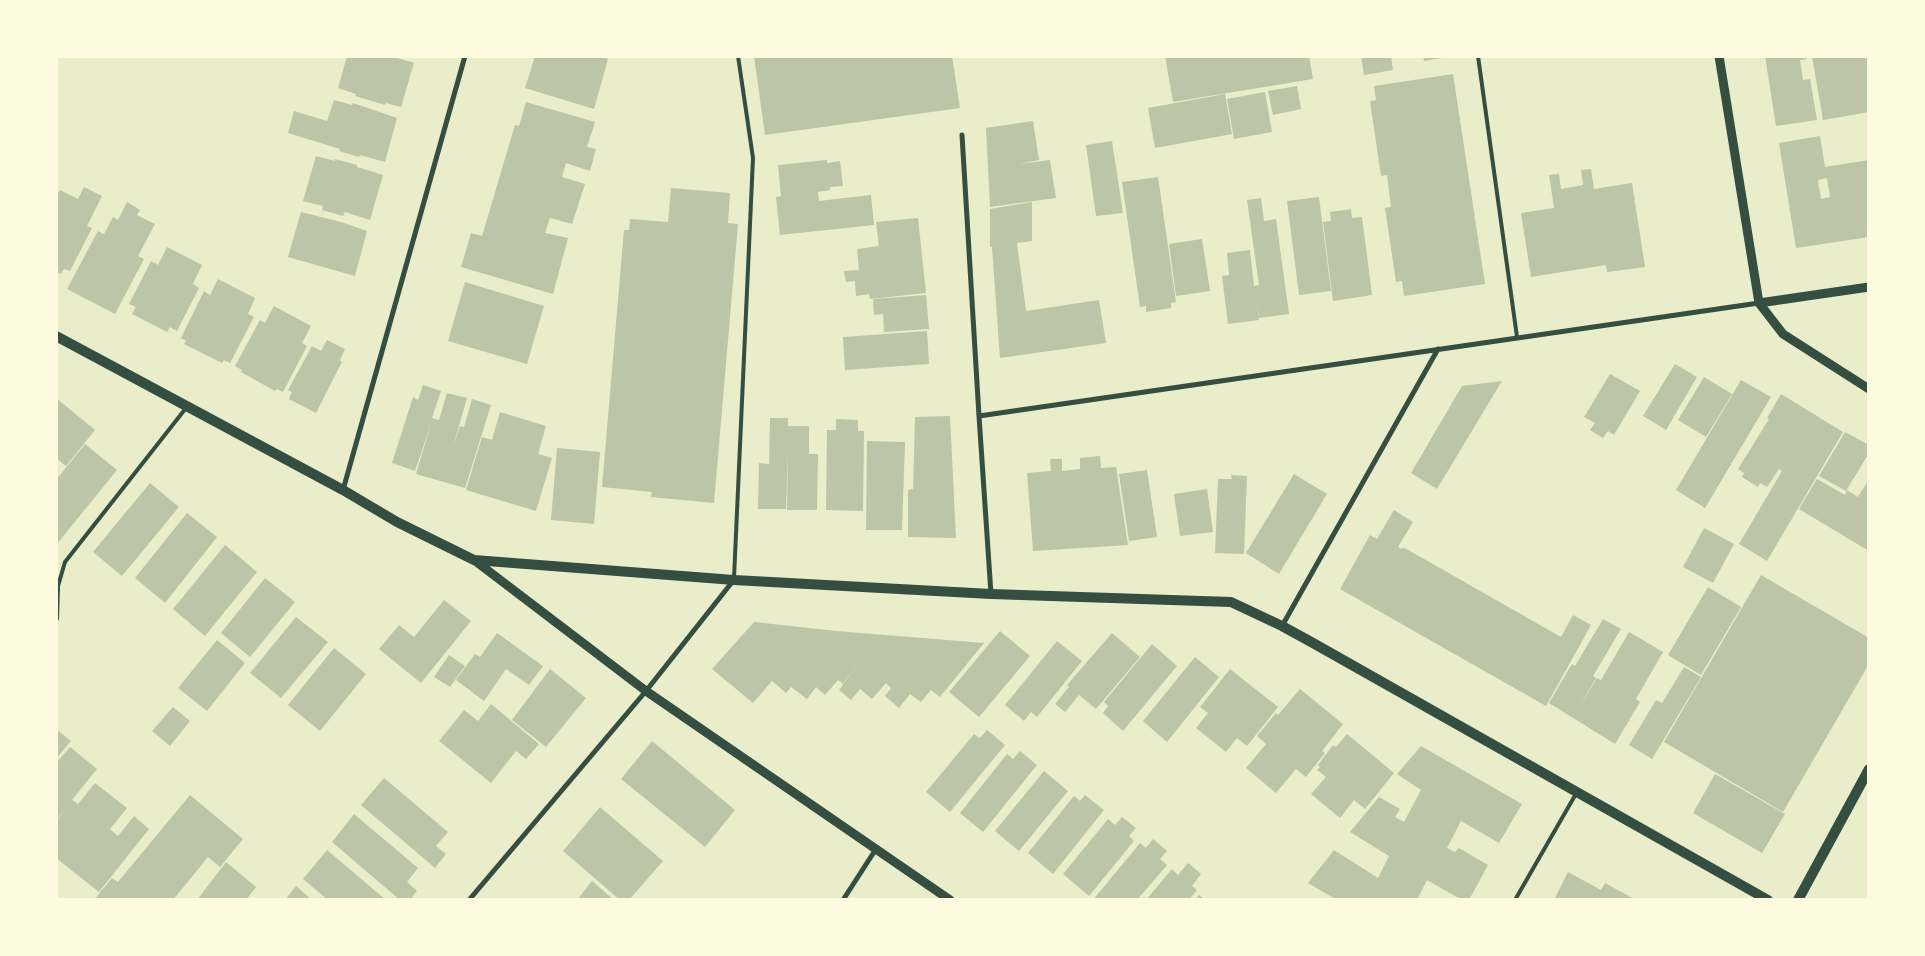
<!DOCTYPE html>
<html>
<head>
<meta charset="utf-8">
<style>
	body { margin:0 }
	#map { position:relative; width:1925px; height:956px; overflow:hidden; background:#e9edc9; font-family:Cabin,sans-serif }
	canvas { display:block }
	.frame { position:absolute; inset:0; border:58px solid #fefae0; pointer-events:none }
</style>
</head>
<body>
<div id="map">
<canvas width="1925" height="956"></canvas>
<div class="frame"></div>
</div>
<script>
const c = document.querySelector('canvas').getContext('2d');
c.lineJoin = 'round';
function fillPath(path, color) { c.fillStyle = color; c.fill(path, 'evenodd'); }
function stroke(path, color, width, dash) { c.strokeStyle = color; c.lineWidth = width; c.lineCap = dash ? 'butt' : 'round'; c.setLineDash(dash || []); c.stroke(path); }
const building = new Path2D(`
	M347,56h44l23,7 -13,44 -15,-4 -1,2 -30,-9 1,-2 -18,-6z
	M535,56h65l8,3 -14,50 -69,-21z
	M754,56h198l8,52 -195,27z
	M1165,56h144l4,23 -140,23z
	M1361,56h30l2,14 -29,5z
	M1423,56h24v1l-23,4z
	M1765,56h42v3l-7,1 3,20 7,-1 7,41 -41,6z
	M1812,56h57v56l-46,8z
	M1453,74l32,210 -81,12 -2,-15 -6,1 -11,-74 6,-1 -4,-32 -6,1 -11,-75 6,-1 -2,-14z
	M1297,86l4,23 -28,6 -5,-24z
	M1265,92l7,40 -38,7 -7,-40z
	M1225,94l7,40 -77,14 -7,-40z
	M334,100l18,5 1,-2 44,15 -12,44 -25,-7 -1,2 -20,-6 1,-2 -52,-16 6,-22 33,10z
	M526,102l69,20 -8,25 9,2 -6,22 -24,-8 -4,14 23,7 -13,40 -22,-6 -5,15 23,5 -15,56 -92,-27 10,-34 11,3 33,-111 4,1z
	M1033,121l6,39 -21,4 32,-4 6,38 -66,9 -4,-79z
	M1820,136l5,31 44,-7v77l-73,11 -17,-105zM1827,178l3,19 -9,2 -3,-19z
	M1112,141l11,72 -27,3 -10,-71z
	M316,156l19,5v-2l22,6v2l26,8 -13,45 -25,-8 -2,4 -21,-6 1,-4 -20,-5z
	M827,160v3l13,-2 3,25 -13,1v3l-12,2 1,9 52,-6 3,30 -94,10 -4,-38 5,-1 -3,-31z
	M1591,169l3,20 38,-6 13,84 -38,5 -1,-7 -75,12 -10,-64 33,-5 -5,-33 10,-1 2,15 22,-4 -2,-15z
	M1158,177l18,125 -5,1v5l-25,4v-6l-6,1 -18,-125z
	M84,187l18,9 -15,30 5,2 -22,43 -6,-2 -3,5 -5,-2v-75l4,-7 18,9z
	M671,188l59,5 -2,30 10,1 -24,279 -63,-6 1,-5 -50,-5 22,-257h5l1,-11 38,3z
	M1319,197l12,94 -32,4 -12,-94z
	M1261,198l3,23 12,-2 13,95 -30,4 -3,-20 3,22 -31,4 -6,-48 7,-1 -2,-22 23,-3 4,36 5,-1 -12,-85z
	M127,202l13,8 -3,5 18,9 -17,32 6,3 -29,55 -48,-25 31,-58 6,3 9,-17 5,3z
	M1032,202v39l-15,2 9,68 73,-11 7,43 -106,15 -8,-111h-2v-38z
	M1351,209l1,9 10,-1 10,78 -39,6 -10,-79 8,-1 -1,-9z
	M301,212l40,10 26,9 -12,45 -67,-19z
	M918,218l8,75 -56,6 -1,-5 -13,2 -1,-15 -9,1 -2,-11 15,-1 -2,-21 22,-3 -3,-24z
	M1202,239l8,52 -34,5 -7,-52z
	M167,247l35,18 -9,19 6,4 -22,43 -7,-4 -3,5 -35,-18 4,-7 -7,-3 22,-43 7,4z
	M218,279l37,19 -7,16 6,3 -24,46 -6,-3 -2,3 -38,-19 2,-3 -5,-3 23,-47 6,4z
	M465,282l79,24 -17,58 -79,-23z
	M926,295l3,34 -45,3 -1,-18 -9,1 -1,-16z
	M274,306l37,20 -9,17 5,3 -24,46 -6,-3 -2,2 -34,-19 1,-2 -7,-4 25,-46 5,3z
	M927,331l2,33 -84,6 -2,-33z
	M327,340l18,9 -5,11 2,2 -26,51 -27,-14 3,-7 -4,-2 24,-44 9,5z
	M1675,364l22,13 -31,53 -23,-14z
	M1610,374l30,17 -26,44 -6,-4 -5,7 -13,-8 5,-7 -11,-6z
	M1704,377l28,17 -26,43 -28,-17z
	M1741,380l30,17 -66,111 -29,-18z
	M1502,381l-65,108 -26,-16 51,-87z
	M423,385l18,6 -9,27 7,2 8,-27 20,5 -14,49 7,-21 4,1 8,-28 19,6 -26,83 -49,-14 15,-50 -16,47 -23,-8 21,-66 5,3z
	M1781,394l62,38 -76,129 -28,-17 43,-73 -3,-2 -12,18 -7,-4 -2,4 -16,-10 2,-4 -6,-4 31,-50 -2,-1z
	M56,398l39,32 -29,36 -10,-8z
	M500,412l46,14 -8,28 14,4 -16,53 -70,-21 16,-53 10,3z
	M950,416l6,122 -48,-1v-47l5,-1 2,-72z
	M770,418h18v8h21v28h9l-1,56h-30l1,-62 -2,61h-28l1,-46 10,1z
	M836,419l22,1v11h6l-1,80 -37,-1 1,-80h9z
	M1845,432l24,13v8l-23,38 -27,-15z
	M867,441l38,1 -3,88h-36z
	M85,444l32,26 -61,75v-65z
	M557,448l43,4 -6,72 -43,-4z
	M1100,456l1,12 15,-1 12,78 -95,6 -6,-78 24,-2 -1,-12h12v12l18,-2v-11z
	M1147,470l10,67 -28,4 -10,-67z
	M1294,474l33,20 -48,80 -33,-21z
	M1231,475l16,1 -3,78 -29,-1 3,-74h14z
	M1817,479l28,16 2,-5 11,7 11,-18v72l-70,-42z
	M150,483l29,24 -57,69 -29,-24z
	M1207,489l6,43 -33,4 -6,-42z
	M1394,510l19,12 -15,25 4,2 1,-2 158,90 12,-22 18,10 -45,81 -206,-117 30,-54 7,4z
	M187,513l30,24 -52,66 -30,-25z
	M1704,528l30,16 -21,39 -30,-16z
	M225,545l32,27 -52,64 -32,-27z
	M1761,575l108,63v26l-86,148 -119,-70z
	M265,578l30,24 -45,55 -29,-24z
	M1708,587l33,20 -40,68 -33,-20z
	M444,600l27,21 -50,62 -42,-34 20,-24 15,12z
	M296,617l32,25 -47,56 -31,-25z
	M1603,619l18,10 -28,47 3,2 -16,28 17,-28 4,2 28,-48 34,20 -27,47 4,3 -25,42 -66,-41 23,-39 3,2z
	M754,622l82,9 148,12 -44,54 -9,-7 -10,12 -11,-8 -11,14 -14,-12 6,-8 -5,-5 -14,16 -12,-10 -9,11 -12,-10 23,-31 -19,25 -5,-4 -13,15 -9,-8 -9,12 -16,-12 -5,6 -14,-12 -19,22 -41,-34z
	M1000,631l30,25 -51,61 -30,-25z
	M497,633l46,33 -14,19 -23,-16 -22,32 -28,-21 19,-26 5,3z
	M1112,633l28,24 -44,52 -17,-14 -14,17 -10,-8 14,-17 -2,-2z
	M217,640l28,23 -38,48 -29,-23z
	M1057,641l25,20 -45,56 -6,-5 -7,9 -19,-16z
	M1152,644l25,22 -54,65 -20,-18 5,-7 -4,-4z
	M334,648l32,26 -46,57 -32,-26z
	M449,655l16,11 -15,21 -16,-10z
	M1195,657l24,20 -52,65 -24,-21z
	M1684,667l17,10 -49,82 -23,-14 27,-45 6,3z
	M550,669l36,29 -40,49 -34,-27z
	M1230,669l48,38 -31,39 -10,-8 -11,14 -30,-24 12,-15 -8,-6z
	M1300,689l43,35 -21,27 3,2 -19,24 -10,-8 -20,24 -30,-25 20,-24 -9,-8 19,-23 2,2z
	M491,704l48,40 -13,15 -10,-8 -25,32 -52,-42 25,-31 14,11z
	M173,707l17,14 -20,25 -18,-15z
	M56,729l15,12 -15,18z
	M987,730l18,15 -55,67 -24,-20 48,-58 6,4z
	M1347,734l47,39 -29,36 -11,-9 -14,18 -29,-24 15,-17 -9,-7 3,-3 -2,-2 15,-20 3,2z
	M652,741l83,69 -30,37 -84,-68z
	M1421,746l101,58 -23,39 -38,-22 -14,27 8,4 4,-4 29,17 -19,35h-7l-35,-20 -10,20h-80l-29,-17 26,-33 44,28 11,-22 -39,-24 29,-35 21,12 -5,8 9,5 17,-32 -24,-16z
	M70,747l27,22 -25,31 6,4 17,-21 32,25 -17,21 8,7 16,-20 15,13 -50,63 -43,-34v-37l10,-12 -10,11v-57z
	M1020,751l17,14 -54,67 -23,-19 47,-59 6,5z
	M1044,771l24,20 -49,60 -24,-20z
	M1715,774l70,40 -23,39 -69,-40z
	M384,778l64,54 -12,14 10,8 -11,14 -74,-63z
	M190,795l53,44 -23,28 -12,-10 -35,43h-79l18,-22 6,4z
	M1085,795l19,15 -51,64 -25,-21 46,-57 6,5z
	M600,807l63,54 -34,39h-9l-57,-49z
	M354,814l64,54 -11,14 10,9 -7,9h-10l-68,-58z
	M1122,817l14,11 -7,8 5,5 -45,55 -26,-22 45,-55 7,6z
	M1153,839l14,12 -7,8 7,6 -30,35h-44l47,-57 6,5z
	M327,850l59,50h-58l-25,-21z
	M226,862l30,25 -10,13h-49z
	M1188,863l13,11 -9,12 5,4 -8,10h-43l26,-31 6,6z
	M1568,872l33,18 4,-7 31,17h-82z
	M592,881l22,19h-37z
	M296,886l16,14h-27z
	M1199,895l7,5h-11z`);
const service = new Path2D(`
	M1478,56l39,281
	M734,578l19,-420 -15,-102
	M57,619l1,-33 7,-24 121,-154
	M1515,900l62,-108`);
const minor = new Path2D(`
	M962,135l17,281 12,178
	M979,416l780,-113
	M343,490l122,-434
	M1282,626l156,-277
	M469,900l177,-209 87,-110
	M843,900l33,-51`);
const tertiary = new Path2D(`
	M1719,56l40,247 24,31 86,55
	M1759,303l110,-16
	M474,560l172,131 304,209`);
const secondary = new Path2D(`
	M56,336l287,154 54,32 77,38 260,20 257,14 240,8 51,24 31,17 455,257
	M1798,900l71,-131`);
fillPath(building, '#bcc5a7');
stroke(service, '#344e41', 4);
stroke(minor, '#344e41', 5);
stroke(tertiary, '#344e41', 9);
stroke(secondary, '#344e41', 10);
</script>
</body>
</html>
